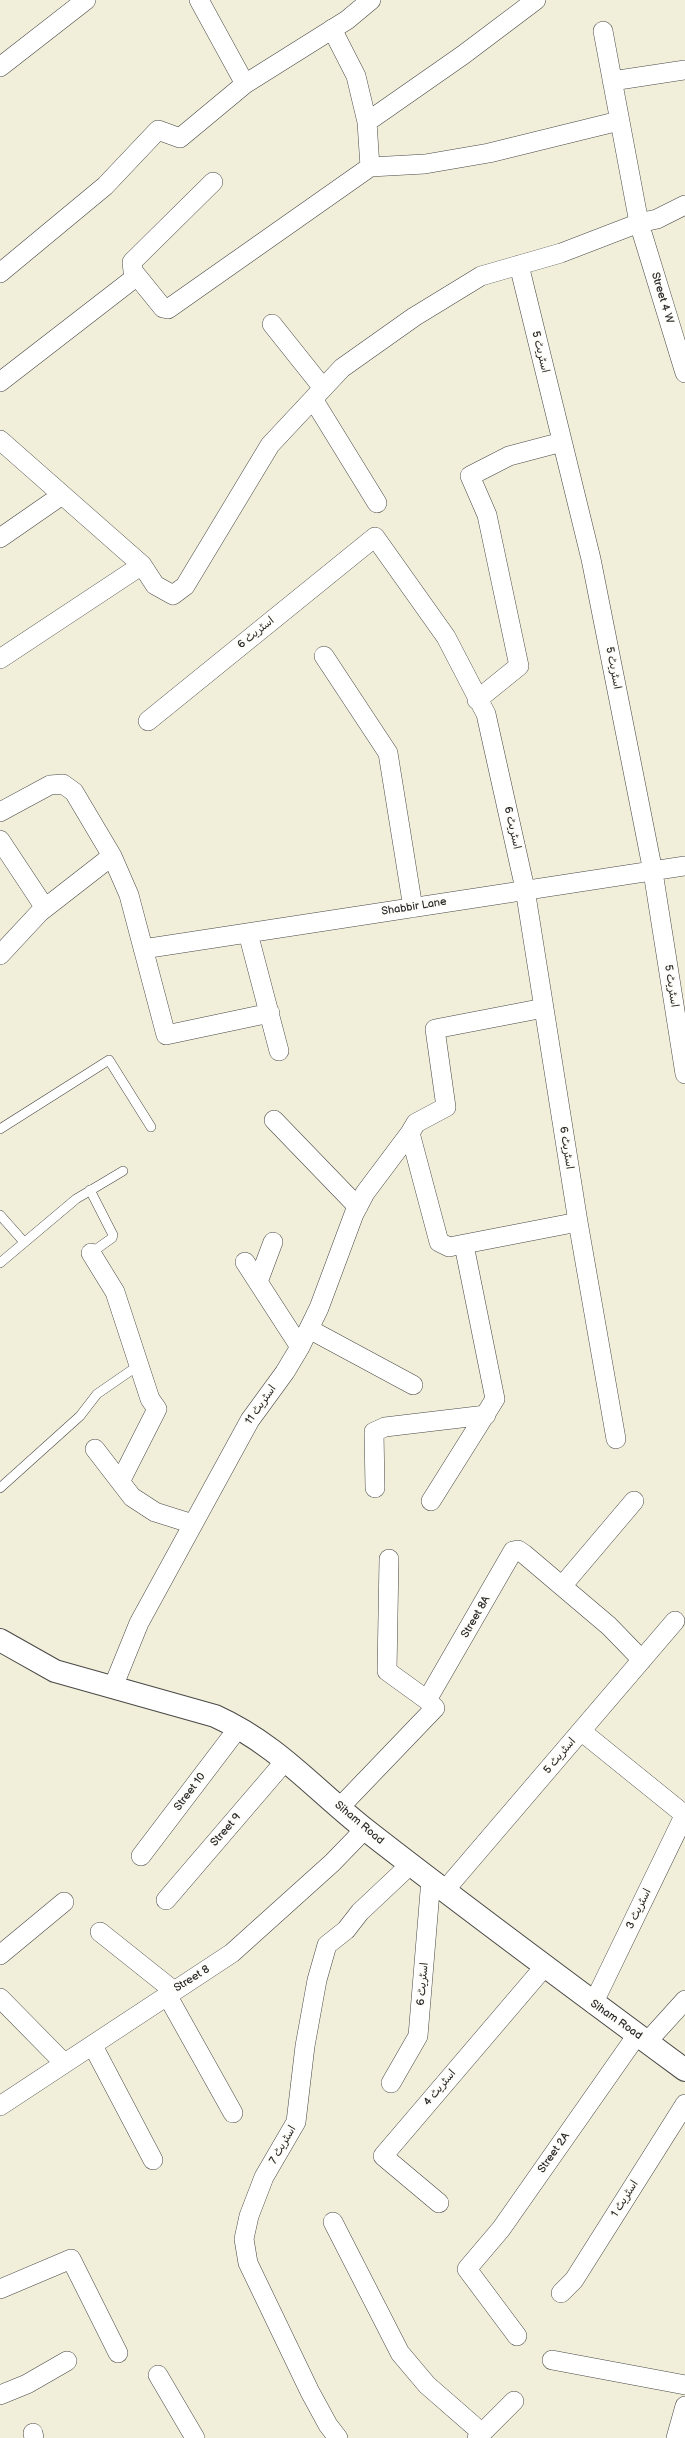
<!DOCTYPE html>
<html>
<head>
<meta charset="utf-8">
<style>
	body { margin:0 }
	canvas { display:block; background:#f1eed9 }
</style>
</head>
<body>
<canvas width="685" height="2438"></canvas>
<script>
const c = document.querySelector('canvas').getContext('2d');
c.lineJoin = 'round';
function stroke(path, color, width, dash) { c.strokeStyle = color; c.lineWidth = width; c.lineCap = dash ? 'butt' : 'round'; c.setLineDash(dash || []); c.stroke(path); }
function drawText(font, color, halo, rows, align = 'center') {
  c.font = font + ' "Balsamiq Sans","Playpen Sans Arabic",sans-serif'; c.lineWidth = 3; c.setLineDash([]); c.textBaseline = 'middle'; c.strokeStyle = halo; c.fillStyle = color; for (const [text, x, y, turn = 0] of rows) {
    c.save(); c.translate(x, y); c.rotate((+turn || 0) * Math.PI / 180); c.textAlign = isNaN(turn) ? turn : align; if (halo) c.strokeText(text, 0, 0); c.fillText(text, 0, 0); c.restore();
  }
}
const service = new Path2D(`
	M0,1129l109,-69 42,67
	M90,1190l23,45 -1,3 -21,15
	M0,1215l24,27
	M0,1263l76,-64 47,-28
	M0,1488l80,-72 17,-22 42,-29`);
const minor = new Path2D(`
	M199,0l46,84
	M332,29l24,47 11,46 3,45
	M603,31l36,192 46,150
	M0,67l86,-67
	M612,81l73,-11
	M367,122l96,-67 73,-55
	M213,182l-81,80 1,9 30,37 5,1 202,-142 55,-3 64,-11 130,-32
	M519,265l72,294 62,313 32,202
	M0,273l105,-87 53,-56 22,8 65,-54 102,-64 24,-20
	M272,324l51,64
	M0,382l137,-106
	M313,399l64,104
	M0,440l142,125 13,20 18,10 12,-9 85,-141 72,-77 72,-51 67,-41 80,-23 78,-30 18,-4 28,-14
	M0,538l62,-43
	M324,656l64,97 25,155
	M0,659l142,-94
	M477,700l42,-34 -32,-151 -17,-39 39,-20 53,-14
	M148,721l227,-184 71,100 40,77 39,175 53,333 38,217
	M0,812l50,-27 13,-1 11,8 38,64 17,39 37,140 104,-22
	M0,840l45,68
	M248,933l31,118
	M143,949l542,-83
	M0,955l40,-43 72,-56
	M274,1120l84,87
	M410,1133l6,-10 30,-16 -11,-78 109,-21
	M91,1253l24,39 35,107 7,10 -36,71
	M245,1262l55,85
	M258,1282l15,-40
	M309,1329l104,56
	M95,1449l37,48 23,15 38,12
	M375,1488l-1,-56 11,-5 101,-12
	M431,1501l64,-102 -31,-154
	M389,1559l-2,112 40,29
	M562,1586l72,-85
	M113,1687l26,-64 111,-203 35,-48 15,-25 19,-39 35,-94 11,-21 45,-60 29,109 10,5 129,-25
	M581,1731l104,84
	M340,1807l95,-99 -8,-8 86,-149 5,-1 6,4 85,72 33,34
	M141,1856l98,-129
	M445,1890l230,-269
	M166,1900l120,-140
	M100,1932l74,59
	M0,1955l64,-53
	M167,1995l66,118
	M0,1998l64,65
	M593,2004l92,-190
	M647,2042l38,-42
	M93,2046l60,114
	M391,2083l27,-47 13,-157
	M0,2106l232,-153 100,-90 33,-34
	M439,2203l-56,-47 162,-190
	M333,2222l67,131 27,32 55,48
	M0,2289l71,-30 47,94
	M561,2293l13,-13 111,-176
	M517,2336l-50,-67 34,-40 136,-194
	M552,2360l133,25
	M158,2375l37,63
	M0,2395l27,-11 40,-23
	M33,2433l1,5
	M338,2438l-10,-13 -18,-33 -62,-129 -4,-24 5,-23 15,-39 32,-55 9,-76 12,-66 10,-35 19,-15 14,-18 51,-48
	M477,2438l37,-37
	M676,2438l9,-32`);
const tertiary = new Path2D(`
	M0,1640l55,31 160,45c62,28 99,73 151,114 105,82 212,161 319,240`);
const streetNames = [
	["Street 4 W",662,298,73],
	["اسٹریٹ 5",540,352,76],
	["اسٹریٹ 6",256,633,-39],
	["اسٹریٹ 5",613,668,79],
	["اسٹریٹ 6",512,828,77],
	["Shabbir Lane",414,907,-9],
	["اسٹریٹ 5",671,986,81],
	["اسٹریٹ 6",566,1148,81],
	["اسٹریٹ 11",261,1405,-55],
	["Street 8A",476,1617,-60],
	["اسٹریٹ 5",560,1756,-50],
	["Street 10",190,1792,-53],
	["Siham Road",359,1823,40],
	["Street 9",226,1830,-49],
	["اسٹریٹ 3",639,1909,-64],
	["Street 8",192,1979,-32],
	["اسٹریٹ 6",423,1984,-85],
	["Siham Road",616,2020,35],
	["اسٹریٹ 4",440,2088,-50],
	["اسٹریٹ 7",283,2145,-60],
	["Street 2A",554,2153,-55],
	["اسٹریٹ 1",625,2199,-58]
];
stroke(service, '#494845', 10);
stroke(minor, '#494845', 20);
stroke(tertiary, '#494845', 24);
stroke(service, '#fff', 9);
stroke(minor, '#fff', 19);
stroke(tertiary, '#fff', 22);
drawText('11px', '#2b2b2b', '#fdfcf7', streetNames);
</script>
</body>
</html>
